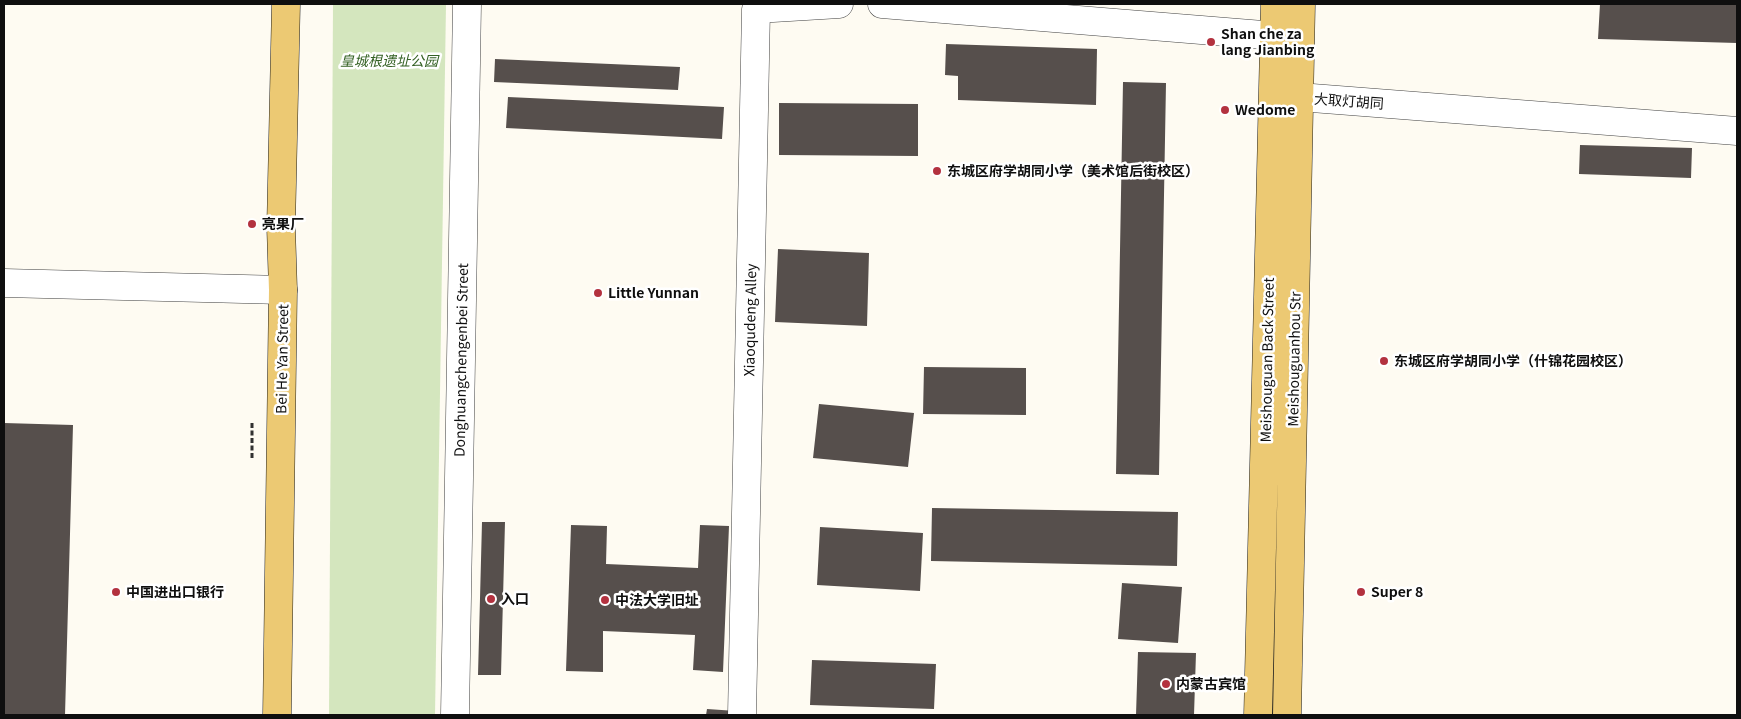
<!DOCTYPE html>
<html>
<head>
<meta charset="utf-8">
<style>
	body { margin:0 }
	#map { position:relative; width:1741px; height:719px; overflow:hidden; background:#fefbf2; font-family:Georgia,serif }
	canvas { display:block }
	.frame { position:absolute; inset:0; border:5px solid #0f0f0f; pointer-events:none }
</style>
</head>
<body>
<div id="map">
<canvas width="1741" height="719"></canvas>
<div class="frame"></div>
</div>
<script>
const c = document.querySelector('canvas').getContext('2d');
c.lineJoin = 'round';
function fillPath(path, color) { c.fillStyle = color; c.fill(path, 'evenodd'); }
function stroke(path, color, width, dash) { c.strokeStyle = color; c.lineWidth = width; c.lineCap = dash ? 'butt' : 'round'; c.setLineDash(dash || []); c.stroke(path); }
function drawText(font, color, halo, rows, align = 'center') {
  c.font = font + ' Georgia,"Noto Sans SC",serif'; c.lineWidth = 5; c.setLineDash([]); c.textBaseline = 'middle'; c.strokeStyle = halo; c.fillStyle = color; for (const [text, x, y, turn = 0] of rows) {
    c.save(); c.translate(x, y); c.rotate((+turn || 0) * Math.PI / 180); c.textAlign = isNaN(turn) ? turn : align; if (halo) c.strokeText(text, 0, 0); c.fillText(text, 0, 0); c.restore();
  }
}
const green = new Path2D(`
	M333,4h113l-11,711h-106z`);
const building = new Path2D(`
	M1600,4h137v39l-139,-4z
	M946,44l151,5 -1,56 -138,-5v-24l-13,-1z
	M495,59l185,8 -2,23 -184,-8z
	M1123,82l43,1 -7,392 -43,-1z
	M508,97l216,10 -2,32 -216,-11z
	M779,103l139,1v52l-139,-1z
	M1580,145l112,3 -1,30 -112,-4z
	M778,249l91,4 -2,73 -92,-4z
	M924,367l102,1v47l-103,-1z
	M819,404l95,9 -6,54 -95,-9z
	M4,423l69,2 -8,290h-61z
	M932,508l246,4 -1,54 -246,-5z
	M482,522h23l-4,153h-23z
	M571,525l36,1 -1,38 92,4 2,-43 29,1 -6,146 -30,-2 2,-35 -92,-4v41l-37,-1z
	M820,527l103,6 -3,58 -103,-6z
	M1122,583l60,4 -4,56 -60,-4z
	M1138,652l58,1 -2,62h-58z
	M812,660l124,4 -2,45 -124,-4z
	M707,709l29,2 -1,4h-29z`);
const path = new Path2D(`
	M252,458v-36`);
const minor = new Path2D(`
	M882,4l393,32 24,61 438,34
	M4,283l279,7
	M455,715l12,-711
	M742,715l14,-706 83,-5`);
const major = new Path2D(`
	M277,715l6,-425 -2,-63 5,-223
	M1258,715l17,-711
	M1287,715l14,-711`);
const markers = [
	[1211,42,5,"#b3323f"],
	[1225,110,5,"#b3323f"],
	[937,171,5,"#b3323f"],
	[252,224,5,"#b3323f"],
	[598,293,5,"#b3323f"],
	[1384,361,5,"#b3323f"],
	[116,592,5,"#b3323f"],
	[1361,592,5,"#b3323f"],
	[491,599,5,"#b3323f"],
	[605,600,5,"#b3323f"],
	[1166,684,5,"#b3323f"]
];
const poiNames = [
	["Shan che za",1221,34],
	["lang Jianbing",1221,50],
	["Wedome",1235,110],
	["东城区府学胡同小学（美术馆后街校区）",947,171],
	["亮果厂",262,224],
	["Little Yunnan",608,293],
	["东城区府学胡同小学（什锦花园校区）",1394,361],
	["中国进出口银行",126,592],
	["Super 8",1371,592],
	["入口",501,599],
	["中法大学旧址",615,600],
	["内蒙古宾馆",1176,684]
];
const parkNames = [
	["皇城根遗址公园",389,61]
];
const streetNames = [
	["大取灯胡同",1349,101,4],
	["Xiaoqudeng Alley",750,320,-89],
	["Bei He Yan Street",282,359,-89],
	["Meishouguanhou Str",1294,359,-89],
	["Donghuangchengenbei Street",461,360,-89],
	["Meishouguan Back Street",1267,360,-89]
];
fillPath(green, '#d4e6be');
fillPath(building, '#564f4c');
stroke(minor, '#424242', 29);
stroke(major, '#202020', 29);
stroke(path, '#313131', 3, [5, 2.5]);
stroke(minor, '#fff', 28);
stroke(major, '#ecc973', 28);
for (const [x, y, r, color] of markers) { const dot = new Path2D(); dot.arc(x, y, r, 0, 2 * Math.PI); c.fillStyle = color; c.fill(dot); stroke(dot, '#fff', 2); }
drawText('bold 14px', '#0f0f0f', '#fff', poiNames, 'left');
drawText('italic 14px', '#346124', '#fff', parkNames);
drawText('14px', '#0f0f0f', '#fff', streetNames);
</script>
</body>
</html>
